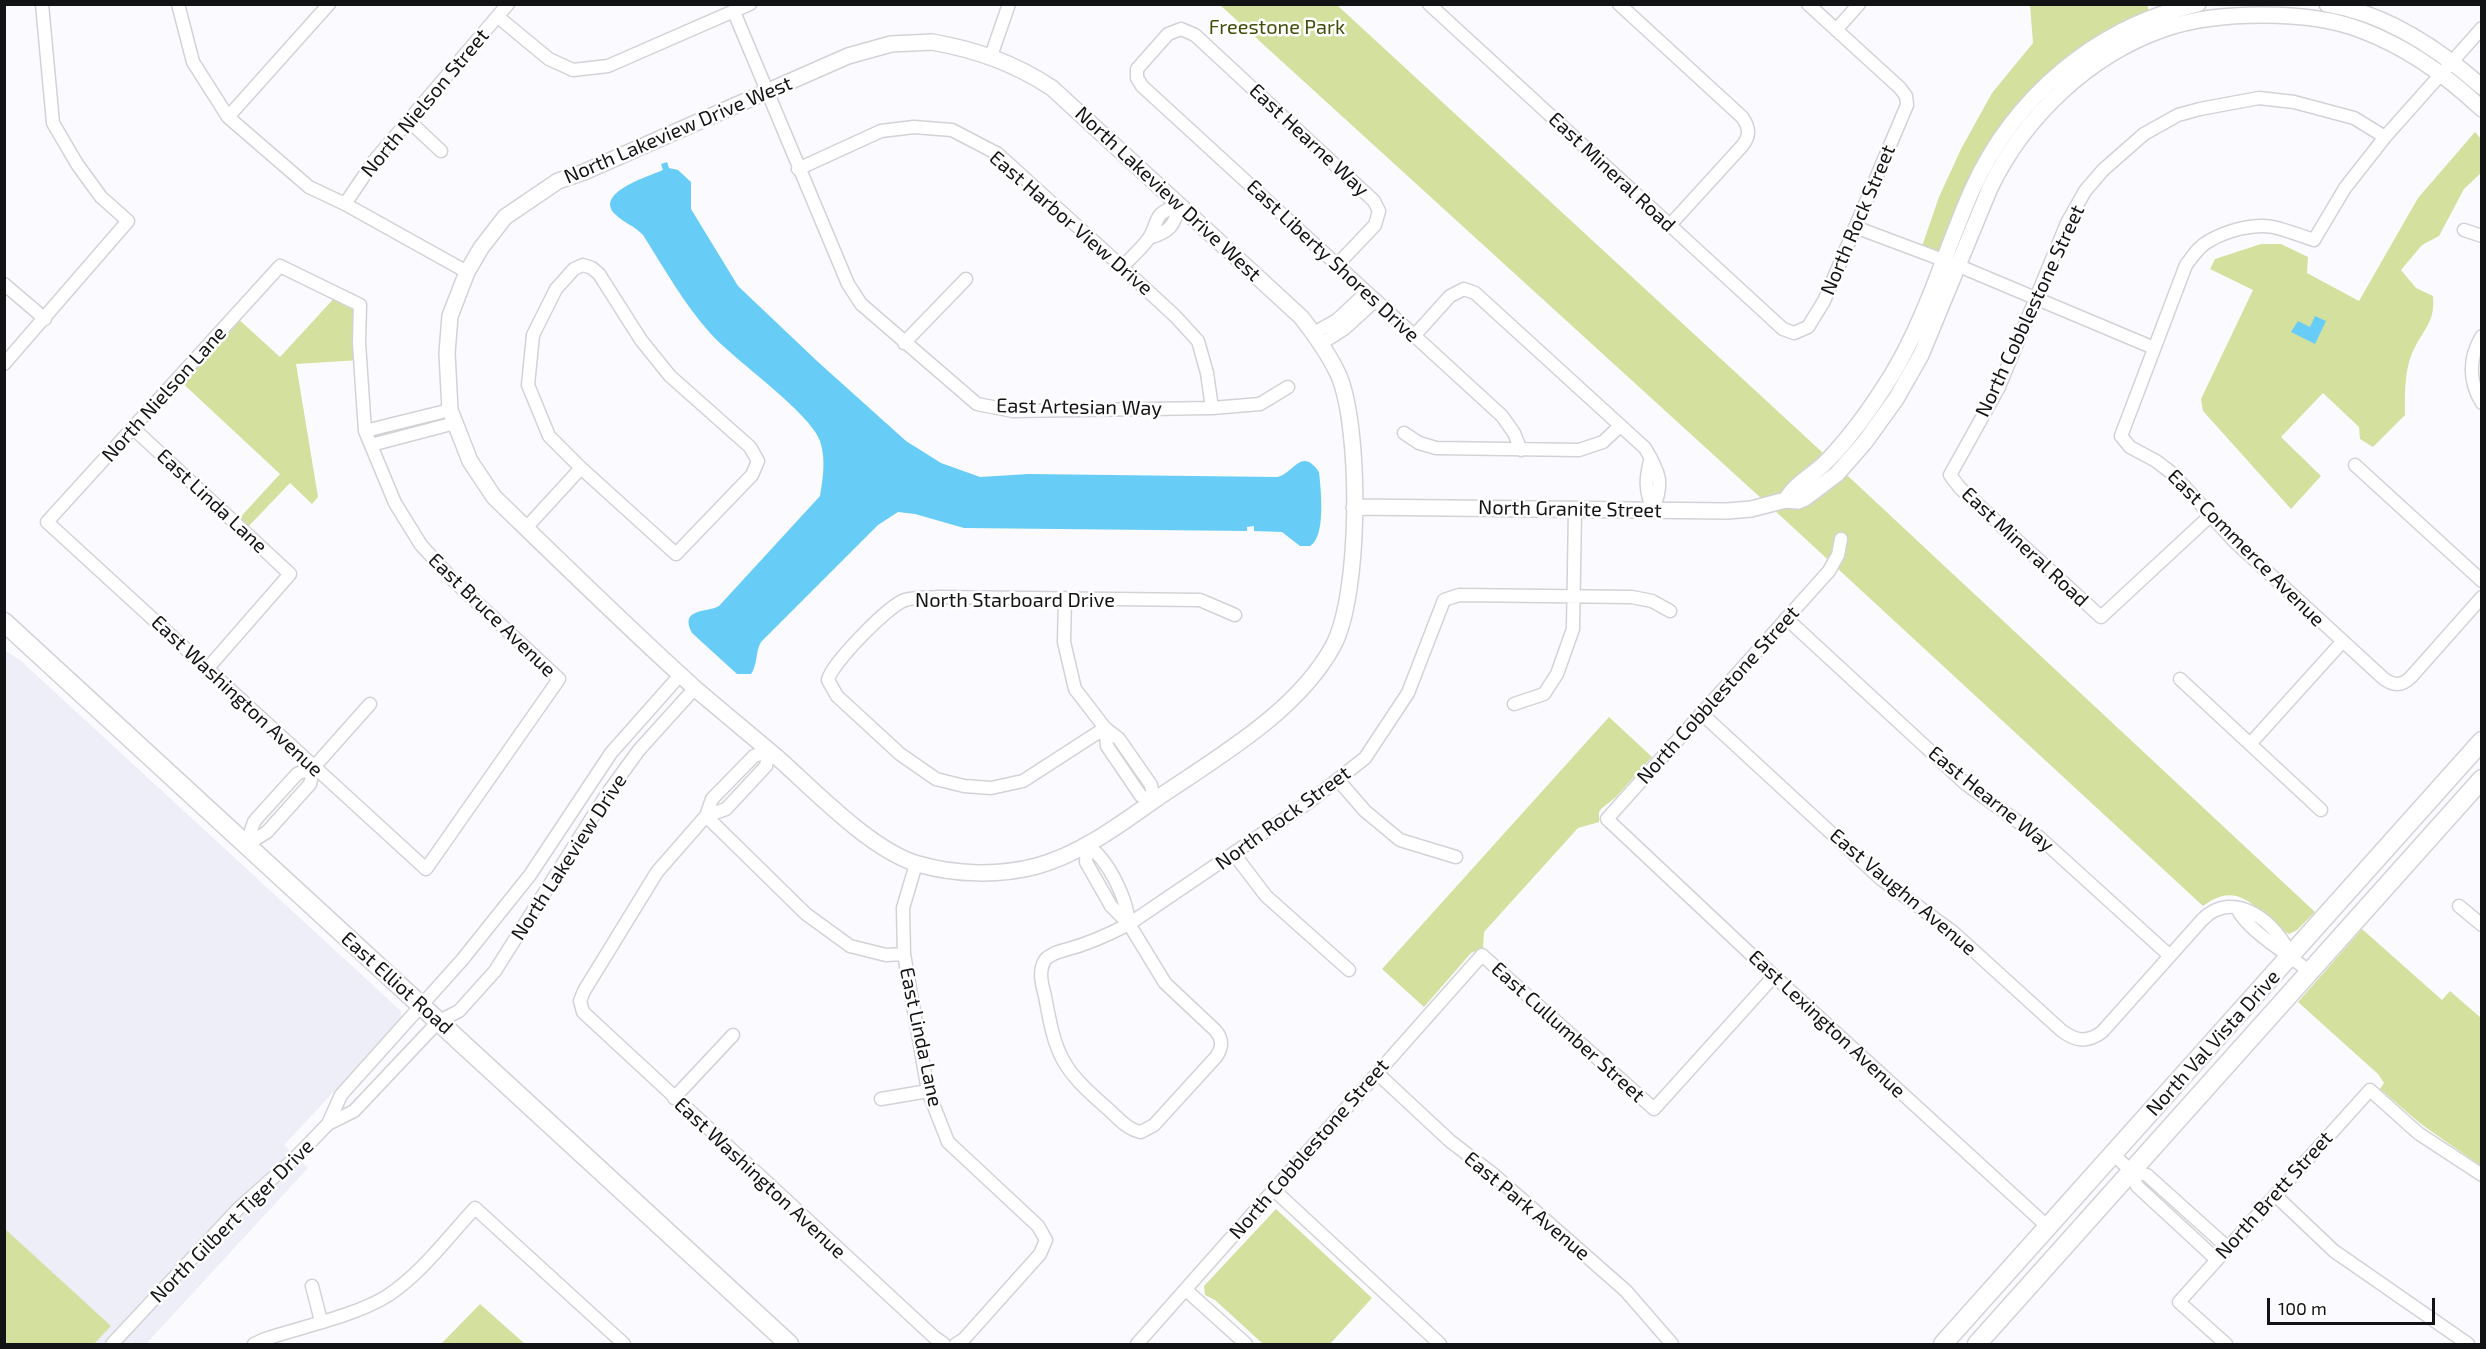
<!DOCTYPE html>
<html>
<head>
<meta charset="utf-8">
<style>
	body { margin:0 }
	#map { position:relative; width:2486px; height:1349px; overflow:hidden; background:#fbfbff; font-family:"Exo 2",sans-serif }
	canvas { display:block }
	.frame { position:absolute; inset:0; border:6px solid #121314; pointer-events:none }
	.scale { position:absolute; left:2267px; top:1298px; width:168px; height:27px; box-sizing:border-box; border:3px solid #121314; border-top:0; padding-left:8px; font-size:18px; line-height:21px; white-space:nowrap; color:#121314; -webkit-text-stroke:4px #fff; paint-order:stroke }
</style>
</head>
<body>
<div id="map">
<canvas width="2486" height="1349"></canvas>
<div class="frame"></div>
<div class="scale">100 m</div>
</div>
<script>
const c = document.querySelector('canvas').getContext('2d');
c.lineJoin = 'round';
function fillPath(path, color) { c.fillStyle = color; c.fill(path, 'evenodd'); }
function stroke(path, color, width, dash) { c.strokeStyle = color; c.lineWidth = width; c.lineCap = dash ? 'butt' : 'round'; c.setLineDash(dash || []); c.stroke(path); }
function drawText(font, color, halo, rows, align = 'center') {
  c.font = font + ' "Exo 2",sans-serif'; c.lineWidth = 5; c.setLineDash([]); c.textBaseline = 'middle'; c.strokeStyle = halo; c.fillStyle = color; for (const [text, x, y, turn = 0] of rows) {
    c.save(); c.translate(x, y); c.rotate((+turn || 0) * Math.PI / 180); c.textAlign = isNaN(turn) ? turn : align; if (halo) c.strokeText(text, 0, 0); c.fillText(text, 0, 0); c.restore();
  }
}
const built = new Path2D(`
	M4,650l16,10 381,351v9l-117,125 24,23 -162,176h-141z`);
const green = new Path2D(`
	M1220,5h117l511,471 467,436 -18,18 -8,4c-30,-18 -47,-58 -86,-28l-418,-386z
	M2030,5h117l7,19c-15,7 -31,14 -46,22 -52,29 -98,78 -123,133 -13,28 -23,57 -34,86l-31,-13 19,-55 22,-48 31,-56 41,-50z
	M2475,132l6,7v34l-17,16 -25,47 -17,9 -21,25 15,18 17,8c2,25 -7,30 -18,51 -11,21 -10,45 -10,68l-32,32 -13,-8 -1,-12 -36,-34 -42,44 40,39 -30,33 -88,-98 -2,-12 52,-109 -43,-21 5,-10 46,-15h20l27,13 -1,16 52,28 59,-103z
	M338,294l22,11v55l-64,4 22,133 -6,7 -22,-21 -46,48 -9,-8 45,-49 -102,-95 57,-63 45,41z
	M1609,717l43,40 -36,40 -14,11 -3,4v10l-21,6 -94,104 -1,16 -12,5 -47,54 -42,-38z
	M2362,929l80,71 8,-9 31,27v148l-60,-42 -41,-35 4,-6 -6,-9 -80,-72z
	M1276,1209l96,89 -42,46h-67l-48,-44 -10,-5 -1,-9z
	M5,1229l106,97 -17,18h-89z
	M480,1304l45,40h-84z`);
const water = new Path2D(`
	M667,162l2,6 9,2 13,12v27l47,77 79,75 89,80 35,22 39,14 48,-3 249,3c17,-3 24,-31 42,-5 2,18 7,65 -9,74h-10l-18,-14 -28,-1v-5l-7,1v4l-283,-3 -49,-14 -17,-2 -20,13 -117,117c-6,11 -3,22 -10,32h-14l-45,-41c-13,-25 14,-20 27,-27l101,-110c3,-18 6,-37 0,-55 -10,-29 -86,-81 -110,-108 -26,-29 -46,-65 -67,-98 -8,-9 -19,-12 -27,-20 -24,-22 34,-39 47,-45l-2,-6z
	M2315,316l11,5 -11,23 -24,-12 7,-11 12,6z`);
const minor = new Path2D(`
	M178,4l15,58 35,55 81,70 36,17 122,68
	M1429,4l354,325 11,4 14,-6 16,-26 83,-196 -1,-9 -6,-8 -92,-84
	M1619,4l123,113c8,11 8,19 0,29l-72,79
	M734,12l114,272 13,20 116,100 36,7 199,-3 48,-4 28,-17
	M498,17l51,42 24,11 35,-4 142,-62
	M2482,28l-97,109 -40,51 -31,52c-13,-4 -27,-10 -41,-13 -20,-4 -47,4 -64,14 -10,5 -16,15 -23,24l-65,171 9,11 26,14 17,13 61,67 149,137c10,8 19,8 28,-1l71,-80
	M1836,30l23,-26
	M991,56l18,-52
	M228,117l101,-113
	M409,121l32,30
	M798,169l83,-38 33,-4 38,3 46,24 124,113 53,49 23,25 9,32 5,35
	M345,204l29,-43 134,-157
	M1855,227l104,39 195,82
	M2464,230l18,6
	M583,265l9,3 7,6 42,66 29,36 80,71 8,14 -6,14 -76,79 -95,-86 -32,-32 -21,-51 5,-50 23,-46 18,-20z
	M1337,265l38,-40 4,-14 -5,-10 -179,-166 -14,-6 -13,5 -31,35v9l5,8 360,330 12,17 7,17
	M280,266l80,39 -1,38 6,88 30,72 26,42 34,37 104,97 -133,190 -379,-347z
	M1122,267c9,-9 20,-19 27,-29 12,-20 2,-23 30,-33 -4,21 -10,27 -30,33
	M4,284l41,35
	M1314,333l23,-13 30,-28
	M1414,336l36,-40 14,-7 11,4 170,155c15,25 19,35 8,62
	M2482,336c-13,21 -14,45 0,67
	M904,343l62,-64
	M1322,343l22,-14 32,-29
	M4,364l124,-143 -27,-24 -24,-33 -24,-41 -11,-119
	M134,429l156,145 -83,95
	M365,431l85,-21
	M1404,433l15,10 17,5 143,2 24,-8 17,-16
	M371,445l84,-22
	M1651,458c-6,20 -6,33 2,52
	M2355,465l127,116
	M2211,515l-110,102 -141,-129 -10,-13 49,-88 68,-164 18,-32 18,-21 41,-36 34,-19 22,-6 59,-11 35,4 60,16 31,19
	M526,528l55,-60
	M1841,539l-3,16 -9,16 -222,248 167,157 274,251
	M1065,598l-1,44 11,47 30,39 14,11 32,46 3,16
	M1786,618l181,167 72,52 131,119
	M2180,679l141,131
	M1514,704l30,-10 13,-20 16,-45 2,-119
	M1701,713l180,166 72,53 109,99c14,10 25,12 40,1l100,-112c32,-33 75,3 89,36
	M1105,728l-82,53 -32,7 -27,-2 -28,-7 -36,-25 -63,-58 -9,-16c3,-16 61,-75 77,-80 10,-3 22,-2 33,-3l262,3 35,15
	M1105,728l2,18 34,50 13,5
	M2250,744l93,-103
	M1339,781l26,30 35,29 56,17
	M706,816l20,-7 40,-43 3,-15 -15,5 -42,43 -6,17 -49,56 -73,119 -4,10 3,11 351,325 10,7
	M706,816l100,98 44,32 36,9 18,-1
	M246,845l8,-23 4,-5 39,-43 17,-7 56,-63
	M246,845l21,-13 43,-48 4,-17
	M1234,854l32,42 83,74
	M916,864l-13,44 1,46 24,137 20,51 90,84 8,14 -6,14 -76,85 -8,5
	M2459,906l23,19
	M2237,908c9,22 54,48 73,64
	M1129,924c-2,-25 -20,-64 -42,-79l-1,17 25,44 18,18 36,59 50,47c8,9 8,17 1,27l-62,68 -13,7c-13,-2 -23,-14 -33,-23 -47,-41 -52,-52 -63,-113 -3,-11 -7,-25 0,-36 5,-6 13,-8 20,-10 23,-6 43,-15 64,-26l180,-122 56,-44 43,-65 36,-93 15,-5 173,2 20,4 18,10
	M1377,1073l73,68 43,33 133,117 46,53
	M674,1098l59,-63
	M881,1099l47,-8
	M328,1124l13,-29 121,-135 68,-85 81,-122 70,-79
	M2113,1154l18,17 6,15 79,73
	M2131,1171l16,4 80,72
	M1274,1190l166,154
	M2275,1195l59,56 134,93
	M312,1286l9,35
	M1186,1290l60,54
	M112,1344l126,-135 56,-50 34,-35 26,-13 85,-90 20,-10 36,-40 112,-177 32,-44 56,-62
	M254,1344l11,-5c36,-12 90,-23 122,-43 34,-22 61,-59 88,-88l149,136
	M1137,1344l345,-389 172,154 120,-133
	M2226,1344l-47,-42 191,-212 48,43 64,42`);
const tertiary = new Path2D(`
	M2327,4c58,9 111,44 155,83
	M932,42c45,8 82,21 120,46l249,229c15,19 28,37 38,59 22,53 22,219 -6,270 -35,65 -115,111 -174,151 -39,27 -76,56 -122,69 -38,10 -81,9 -119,-2 -47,-14 -102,-72 -139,-105 -27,-23 -54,-45 -81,-68 -70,-63 -137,-129 -204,-194l-24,-36 -20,-51 -3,-57 3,-37 17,-44 14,-24 24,-31 53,-36 26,-9 264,-116 43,-12z
	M1786,500c9,-17 28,-25 42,-40 25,-26 46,-56 65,-87 34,-57 52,-122 79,-183 42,-93 125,-164 226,-186
	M1354,507l373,4 24,-2 35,-9 12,1 7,-3 32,-24 28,-32 31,-43 25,-44 69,-167c34,-71 99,-133 174,-159 31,-11 66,-14 99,-14 32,0 67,3 98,15 46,17 85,45 121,79`);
const secondary = new Path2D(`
	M4,622l785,722
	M1943,1344l539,-603
	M1977,1344l505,-565`);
const parkNames = [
	["Freestone Park",1277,27]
];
const streetNames = [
	["North Nielson Street",425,103,-50],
	["North Lakeview Drive West",678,130,-23],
	["East Hearne Way",1309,140,43],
	["East Mineral Road",1612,172,43],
	["North Lakeview Drive West",1168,194,43],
	["North Rock Street",1858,220,-67],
	["East Harbor View Drive",1071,223,41],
	["East Liberty Shores Drive",1333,261,43],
	["North Cobblestone Street",2030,311,-65],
	["North Nielson Lane",164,394,-48],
	["East Artesian Way",1079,407,1],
	["East Linda Lane",212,501,43],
	["North Granite Street",1570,509,1],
	["East Mineral Road",2025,547,43],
	["East Commerce Avenue",2246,548,45],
	["North Starboard Drive",1015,600],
	["East Bruce Avenue",492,615,44],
	["North Cobblestone Street",1718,695,-48],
	["East Washington Avenue",237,696,43],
	["East Hearne Way",1991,799,39],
	["North Rock Street",1283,818,-36],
	["North Lakeview Drive",569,857,-57],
	["East Vaughn Avenue",1903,892,40],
	["East Elliot Road",397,983,42],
	["East Lexington Avenue",1827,1024,43],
	["East Cullumber Street",1568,1032,42],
	["East Linda Lane",921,1037,78],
	["North Val Vista Drive",2213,1043,-48],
	["North Cobblestone Street",1309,1149,-49],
	["East Washington Avenue",760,1178,43],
	["North Brett Street",2274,1195,-48],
	["East Park Avenue",1527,1206,40],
	["North Gilbert Tiger Drive",232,1221,-45]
];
fillPath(built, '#edeef8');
fillPath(green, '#d3e09e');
fillPath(water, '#67cdf7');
stroke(minor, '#d3d3d7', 15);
stroke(tertiary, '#d3d3d7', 18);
stroke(secondary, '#d3d3d7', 21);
stroke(minor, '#fff', 12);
stroke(tertiary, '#fff', 15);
stroke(secondary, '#fff', 18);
drawText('20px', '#444d0c', '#fff', parkNames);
drawText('20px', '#121314', '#fff', streetNames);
</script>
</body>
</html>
